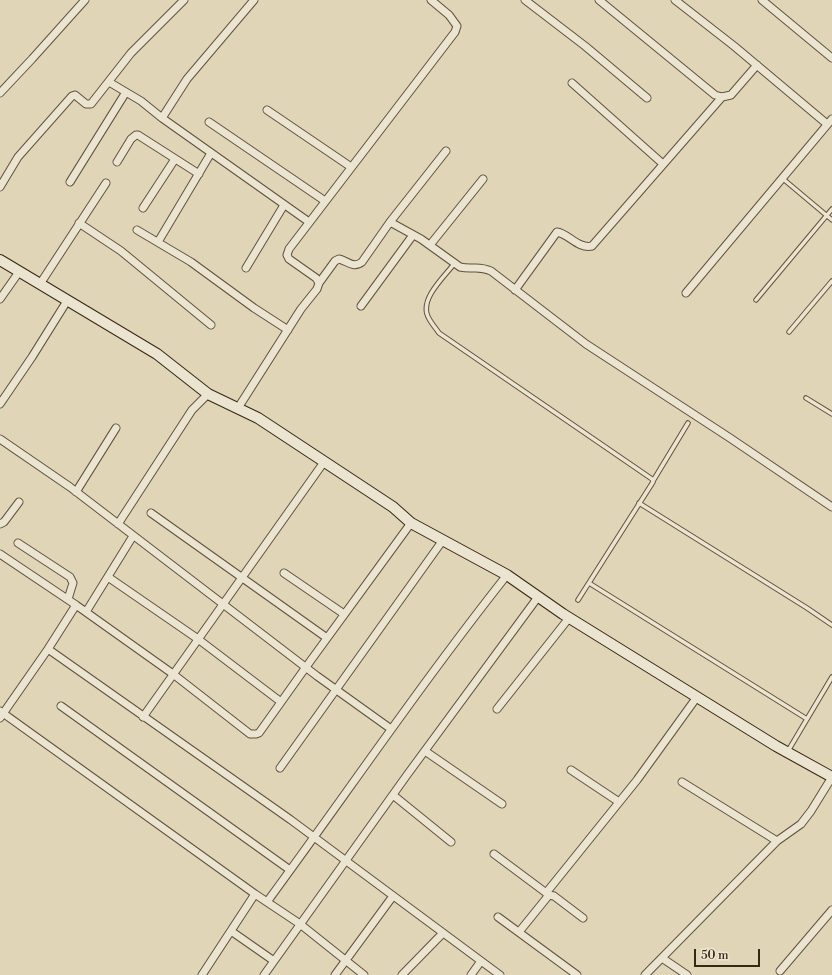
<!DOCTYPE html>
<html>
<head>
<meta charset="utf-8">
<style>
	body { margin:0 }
	#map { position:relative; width:832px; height:975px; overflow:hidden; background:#e0d5b7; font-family:"Libre Bodoni",serif }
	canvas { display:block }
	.scale { position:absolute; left:694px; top:949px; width:66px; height:18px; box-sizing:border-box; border:2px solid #372713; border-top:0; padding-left:5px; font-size:12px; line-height:14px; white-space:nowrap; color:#372713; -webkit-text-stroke:3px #ebe4d0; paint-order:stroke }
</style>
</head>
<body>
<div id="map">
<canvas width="832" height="975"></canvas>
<div class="scale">50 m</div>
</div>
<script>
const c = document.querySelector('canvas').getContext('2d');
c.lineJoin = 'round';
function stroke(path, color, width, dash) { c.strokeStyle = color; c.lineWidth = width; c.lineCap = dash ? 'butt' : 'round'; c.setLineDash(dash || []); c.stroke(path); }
const lane = new Path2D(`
	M782,178l50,42
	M454,264c-10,13 -32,33 -27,50 2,7 8,13 12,19l213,146 1,3 -75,118
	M756,300l76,-91
	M789,332l43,-51
	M806,398l26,16
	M653,481l35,-58
	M639,503l168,105 25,17
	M589,583l218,136
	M788,751l44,-74`);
const street = new Path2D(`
	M525,0l60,46 62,52
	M599,0l116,95 7,2 9,-2 26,-30
	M675,0l59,46 93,78
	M762,0l70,58
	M109,82l32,19 21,17 147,104
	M572,83l91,81
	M0,93l32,-34 53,-59
	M267,110l84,57
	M162,118l25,-39 67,-79
	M209,122l116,79
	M117,162l14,-23 5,-4h2l61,39
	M70,182l56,-90
	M0,187l18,-30 54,-61 3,-1 11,9h5l40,-51 53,-53
	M143,208l32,-49
	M390,222l31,17 39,28c13,3 18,-2 31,4l95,73 144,94 102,69
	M79,223l42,28 90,74
	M137,230l54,32 63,46 34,22
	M158,242l53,-89
	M430,245l53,-66
	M246,268l38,-63
	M319,283l16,-22 4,-2c9,2 14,10 23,3l28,-40 56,-71
	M40,284l66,-101
	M515,290l42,-58c12,2 21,17 35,14l130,-149
	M686,293l146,-174
	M0,299l19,-27
	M361,306l52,-71
	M0,404l32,-47 35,-56
	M238,408l63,-99 16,-20 2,-6 -3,-5 -27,-19 -2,-4 2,-6 166,-217 2,-6 -8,-11 -18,-15
	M0,439l70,48 247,189 74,53
	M76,492l40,-64
	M151,513l176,125
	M0,524l4,-2 15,-20
	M118,524l74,-114 16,-16
	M18,543l52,34 3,6 -5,16
	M0,554l76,51 97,69 77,60h6l3,-1 47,-66 105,-144
	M284,573l60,41
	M108,577l90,62 83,63
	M86,612l47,-76
	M48,649l243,171 209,155
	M61,706l229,164
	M497,709l72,-91
	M0,711l255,183 45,30 64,51
	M143,717l181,-255
	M0,718l48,-69 28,-44
	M425,751l77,53
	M280,768l163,-228
	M571,770l48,32
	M682,782l95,59
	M393,795l58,47
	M494,854l55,41
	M546,893l91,-113 60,-83
	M267,902c80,-109 156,-221 240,-327
	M498,917l79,58
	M231,931l43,30
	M519,932l30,-37 5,1 29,22
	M662,958l25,17
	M780,971l52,-61
	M202,975l53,-81
	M264,975l143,-200 131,-178
	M335,975l58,-79
	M402,975l41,-42
	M471,975l10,-14
	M645,975l132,-134 24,-17 10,-13 21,-34`);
const secondary = new Path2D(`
	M0,260l157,94 51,40 50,24 135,89 18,16 96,52 56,39 213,132 56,31`);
stroke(lane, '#61523c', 5.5);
stroke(street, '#61523c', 9);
stroke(secondary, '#372713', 12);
stroke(lane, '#ebe4d0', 3.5);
stroke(street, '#ebe4d0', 7);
stroke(secondary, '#ebe4d0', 10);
</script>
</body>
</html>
